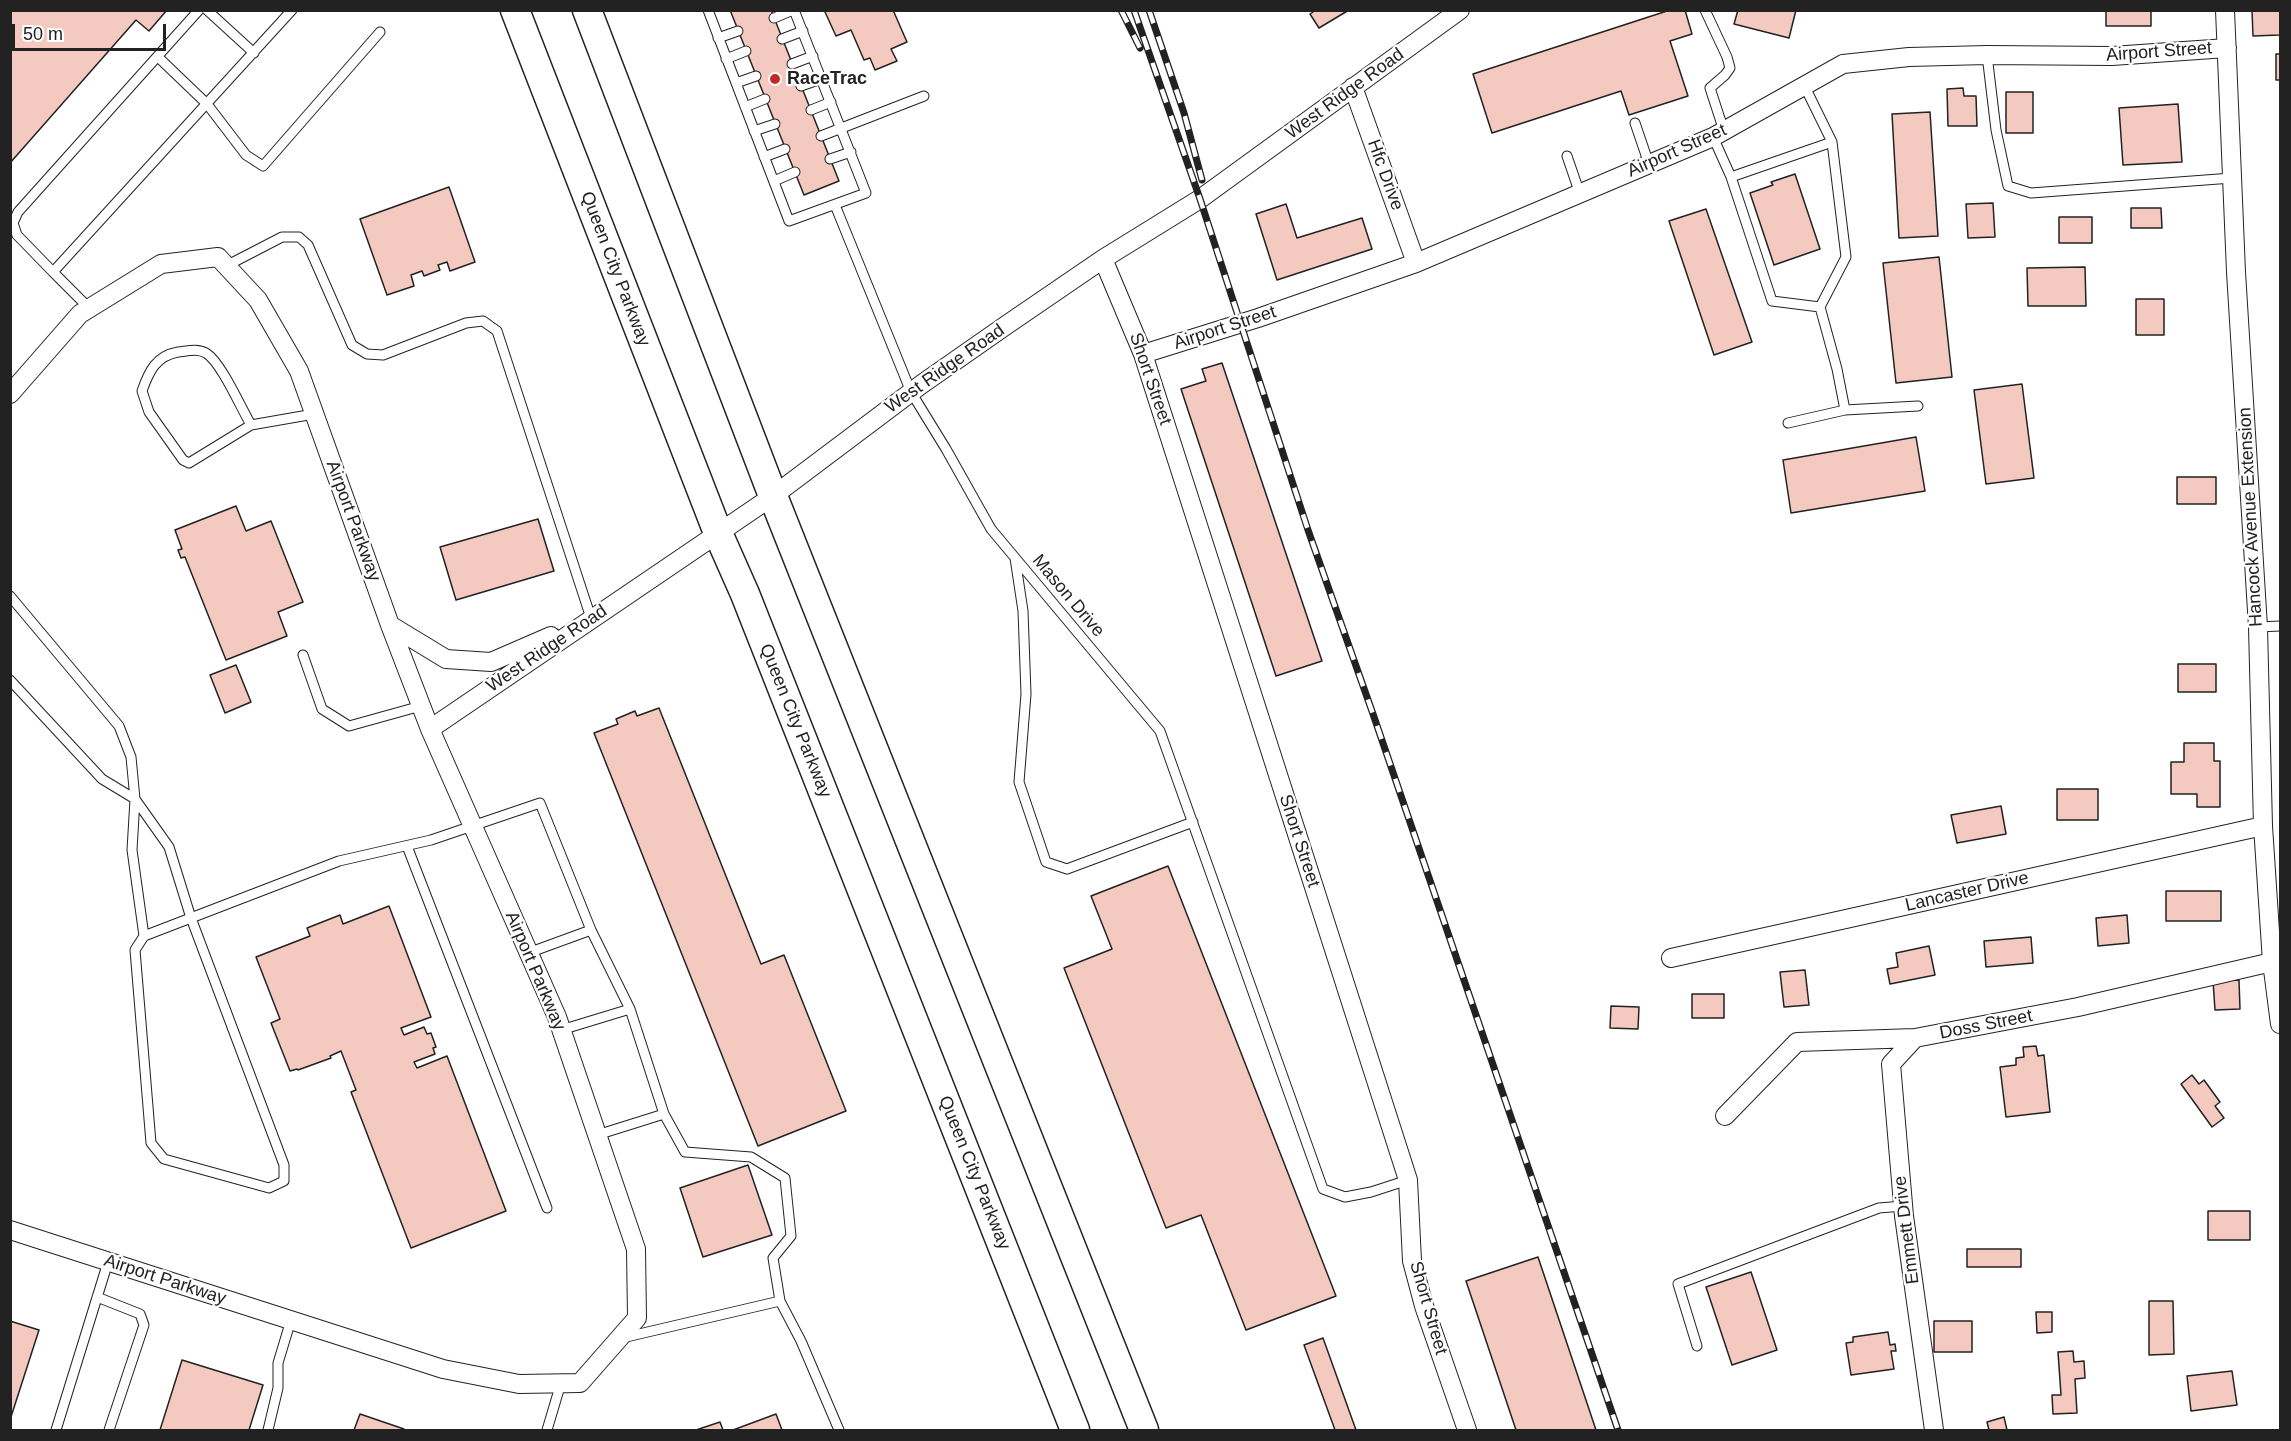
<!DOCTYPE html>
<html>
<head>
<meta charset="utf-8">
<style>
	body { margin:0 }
	#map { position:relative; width:2291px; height:1441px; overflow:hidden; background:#fff; font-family:Helvetica,sans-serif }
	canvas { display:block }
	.frame { position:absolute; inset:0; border:12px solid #222; pointer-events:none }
	.scale { position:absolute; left:12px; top:24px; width:154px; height:27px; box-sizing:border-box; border:3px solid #222; border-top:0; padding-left:8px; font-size:18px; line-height:21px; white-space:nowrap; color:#222; -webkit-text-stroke:4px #fff; paint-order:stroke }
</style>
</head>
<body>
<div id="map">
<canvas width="2291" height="1441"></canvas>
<div class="frame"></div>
<div class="scale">50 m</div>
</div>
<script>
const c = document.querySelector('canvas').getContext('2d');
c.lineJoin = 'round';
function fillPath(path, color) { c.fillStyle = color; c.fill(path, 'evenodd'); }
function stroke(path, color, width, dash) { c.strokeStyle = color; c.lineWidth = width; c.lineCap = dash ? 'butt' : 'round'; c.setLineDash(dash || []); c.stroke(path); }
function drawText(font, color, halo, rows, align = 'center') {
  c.font = font + ' Helvetica,sans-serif'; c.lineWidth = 4.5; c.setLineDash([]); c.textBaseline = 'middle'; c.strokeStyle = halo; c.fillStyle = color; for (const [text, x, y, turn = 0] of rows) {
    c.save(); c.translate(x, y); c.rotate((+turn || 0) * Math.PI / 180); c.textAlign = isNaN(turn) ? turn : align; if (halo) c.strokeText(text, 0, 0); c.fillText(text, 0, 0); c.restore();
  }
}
const building = new Path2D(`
	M10,10h157l-18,21 -13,-11 -126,143z
	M730,10h41l68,171 -35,14z
	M828,10h65l14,32 -16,7 6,12 -22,9 -5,-12 -6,2 -13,-30 -15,6 -11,-24z
	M1316,10h33l-30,18 -9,-14z
	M1670,10h15l7,24 -22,7 18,55 -59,19 -8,-24 -129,42 -19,-59z
	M1738,10h58l-7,28 -55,-14z
	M2106,10h45v16h-45z
	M2280,10v25l-27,1 -1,-25z
	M2276,54h4v26h-4z
	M1963,88l1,8h12l1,30h-29l-1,-37z
	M2006,92h27v41h-27z
	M2178,104l4,58 -59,3 -4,-57z
	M1930,112l8,124 -39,2 -7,-124z
	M1795,174l25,75 -46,16 -24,-72 23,-8 -2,-3z
	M449,187l26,75 -25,9 -3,-9 -9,3 2,5 -16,6 -2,-5 -11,4 3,11 -27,9 -27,-76z
	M1993,203l2,34 -27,1 -2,-34z
	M1286,204l11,34 65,-20 10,31 -95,31 -21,-66z
	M2131,208h30l1,20h-31z
	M1706,209l46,133 -38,13 -45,-134z
	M2059,217h33v26h-33z
	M1939,257l13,120 -56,6 -13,-120z
	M2085,267l1,39h-58l-1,-38z
	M2136,299h28v36h-28z
	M1222,363l100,298 -46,15 -95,-287 25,-8 -4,-12z
	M2022,384l12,94 -48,6 -12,-94z
	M1916,437l9,54 -134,22 -8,-53z
	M2177,477h39v27h-39z
	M236,506l10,25 25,-10 32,81 -25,10 9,24 -61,24 -41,-103 -4,1 -3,-8 4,-1 -7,-19z
	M538,519l16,52 -98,29 -16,-53z
	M2178,664h38v28h-38z
	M236,665l15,37 -26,11 -15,-38z
	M659,708l102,256 23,-9 62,156 -88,35 -164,-413 24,-9 -2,-5 19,-8 2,5z
	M2184,743h30v18h6v46h-23v-13h-26v-32h13z
	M2057,789h41v31h-41z
	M2001,806l5,28 -49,9 -6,-28z
	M1168,866l168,430 -90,34 -45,-115 -35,13 -102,-260 48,-19 -21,-53z
	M2166,891h55v30h-55z
	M389,906l42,111 -30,11 3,7 20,-8 3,7 4,-1 5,14 -3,1 2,6 -21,8 3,6 30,-12 59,155 -95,37 -60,-156 5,-2 -15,-39 -11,5 1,2 -33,12 -1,-1 -7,2 -19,-48 9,-4 -24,-62 54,-21 -3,-8 33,-13 3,9z
	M2127,915l2,28 -31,3 -2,-28z
	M2031,937l2,26 -47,4 -2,-26z
	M1929,946l6,29 -45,9 -3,-15 11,-2 -2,-14z
	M1805,970l4,35 -25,2 -4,-35z
	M2239,980l1,29 -25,1 -2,-29z
	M1692,994h32v24h-32z
	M1611,1006l28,1 -1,22 -28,-1z
	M2036,1046l2,10 6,-1 6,57 -44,5 -6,-50 16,-2v-7l8,-1 -1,-10z
	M2192,1075l7,9 5,-4 16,22 -5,4 9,12 -12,9 -31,-43z
	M748,1165l24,70 -69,22 -23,-69z
	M2208,1211h42v29h-42z
	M1967,1249h54v18h-54z
	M1538,1257l58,173h-80l-50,-149z
	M1751,1272l26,78 -45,15 -26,-78z
	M2149,1301h24l1,53 -25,1z
	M2036,1312h16v20l-15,1z
	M10,1321l29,9 -29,90z
	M1934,1321h38v31h-38z
	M1888,1332l2,13 5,-1 1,7h-5l3,18 -43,6 -5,-32 7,-1v-5z
	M1323,1338l33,92h-21l-31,-85z
	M2073,1351l1,11 10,-1 1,17 -10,1 2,34 -24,1 -1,-19h9l-3,-43z
	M182,1360l81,25 -14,45h-89z
	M2232,1371l5,34 -46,6 -4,-35z
	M360,1414l44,15v1h-50z
	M776,1414l6,16h-49z
	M2004,1417l3,13h-18l-2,-8z
	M720,1422l3,8h-27z`);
const service = new Path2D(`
	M207,10l47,43
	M708,10l81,211 77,-28 -72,-183
	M1705,10l22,47 3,11 -5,7 -15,13 14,43
	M774,18l19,-8
	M718,38l20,-7
	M782,39l21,-8
	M1987,55l9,75 12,56 23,7 201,-15
	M158,57l49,47 39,51 17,11 117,-134
	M726,59l20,-8
	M792,64l21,-8
	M736,83l20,-7
	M1804,85l28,57 14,115 -26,50 17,62 8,41
	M801,86l20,-7
	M745,107l20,-8
	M811,110l20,-8
	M1635,123l14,41
	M754,131l21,-7
	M821,136l103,-40
	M1713,137l18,40 41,124 48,6
	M1567,156l13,38
	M764,157l21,-8
	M830,159l21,-7
	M1731,177l101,-35
	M774,181l21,-9
	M835,205l76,187 35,57 45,80 169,202 163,458 22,8 26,-5 37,-12
	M226,266l56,-29h17l9,8 44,100 15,9 16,1 83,-32 17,-2 14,10 94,287
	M53,272l-36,-37 -4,-12 5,-11 181,-202
	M89,308l-36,-36 239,-262
	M1788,423l57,-13 73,-4
	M251,425c-10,-17 -30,-63 -45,-72 -9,-5 -18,-2 -28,-1 -22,4 -29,19 -36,39l7,21 34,48 6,3 62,-38 63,-11
	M1015,558l8,53 3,83 -7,88 27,80 21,7 126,-47
	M10,596l109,130 12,31 4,42 34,48 22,71 93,247v16l-15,7 -105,-29 -13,-16 -16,-193 9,-14 195,-75 92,-21 109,-37 51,127
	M2258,627l22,-1
	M303,655l19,54 27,17 72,-20
	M10,680l92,99 33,20 -3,51 12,86
	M407,846l140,362
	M528,953l63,-23 39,79
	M561,1030l69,-21 34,105
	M597,1135l67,-21 21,38 66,5 34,21 6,58 -18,22 7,43
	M97,1297l43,17 4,11 -35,105
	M622,1338l158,-37 21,40 38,89
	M1697,1346l-19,-62 201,-76 24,-2
	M56,1430l52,-168
	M268,1430l10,-42v-25l13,-43
	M547,1430l14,-47`);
const minor = new Path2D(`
	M2225,10l11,262 22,355 5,199 9,136 8,62
	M1353,87l63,176
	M1103,259l40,95 265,826 4,81 12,45 43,124
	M1143,354l115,-36 158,-55 297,-126 130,-73 66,-7 78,-2 125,1 115,-8
	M10,394l70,-80 81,-50 57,-7 40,43 41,71 91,254 40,104 127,288 79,232 1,69 -57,65 -61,1 -76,-15 -433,-139
	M390,625l56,34 45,3 60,-26
	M430,729l343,-233 149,-112 83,-58 98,-67 97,-60 260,-189
	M1671,958l592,-132
	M1915,1038l-24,26 13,152 30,214
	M1725,1116l72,-74 118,-4 163,-31 194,-45`);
const primary = new Path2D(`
	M515,10l203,523 27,61 330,836
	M587,10l186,486 371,934`);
const rail = new Path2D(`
	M1121,10l19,38
	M1134,10l66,189 108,331 65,184 245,716
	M1149,10l35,103 18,67`);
const markers = [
	[775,79,6,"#c62828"]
];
const streetNames = [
	["Airport Street",2159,52,-4],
	["West Ridge Road",1345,94,-36],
	["Airport Street",1677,151,-24],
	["Hfc Drive",1385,175,70],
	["Queen City Parkway",615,269,69],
	["Airport Street",1225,328,-18],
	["West Ridge Road",945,369,-35],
	["Short Street",1150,379,71],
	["Hancock Avenue Extension",2251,517,-93],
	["Airport Parkway",353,521,70],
	["Mason Drive",1068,596,50],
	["West Ridge Road",547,649,-34],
	["Queen City Parkway",795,721,68],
	["Short Street",1299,841,72],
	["Lancaster Drive",1967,892,-13],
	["Airport Parkway",535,971,67],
	["Doss Street",1986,1025,-11],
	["Queen City Parkway",974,1173,68],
	["Emmett Drive",1907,1230,-97],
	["Airport Parkway",165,1280,18],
	["Short Street",1428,1308,74]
];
const poiNames = [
	["RaceTrac",787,79]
];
fillPath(building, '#f3c9c0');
stroke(building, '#222', 1.5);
stroke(service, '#222', 11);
stroke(minor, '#222', 20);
stroke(primary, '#222', 31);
stroke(service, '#fff', 9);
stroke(minor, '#fff', 18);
stroke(primary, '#fff', 28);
stroke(rail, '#222', 7);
stroke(rail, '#fff', 4.5, [14]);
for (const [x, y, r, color] of markers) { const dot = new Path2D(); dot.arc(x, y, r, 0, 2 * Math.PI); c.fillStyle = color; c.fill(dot); stroke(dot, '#fff', 2); }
drawText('18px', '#222', '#fff', streetNames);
drawText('bold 18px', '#222', '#fff', poiNames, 'left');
</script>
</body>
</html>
